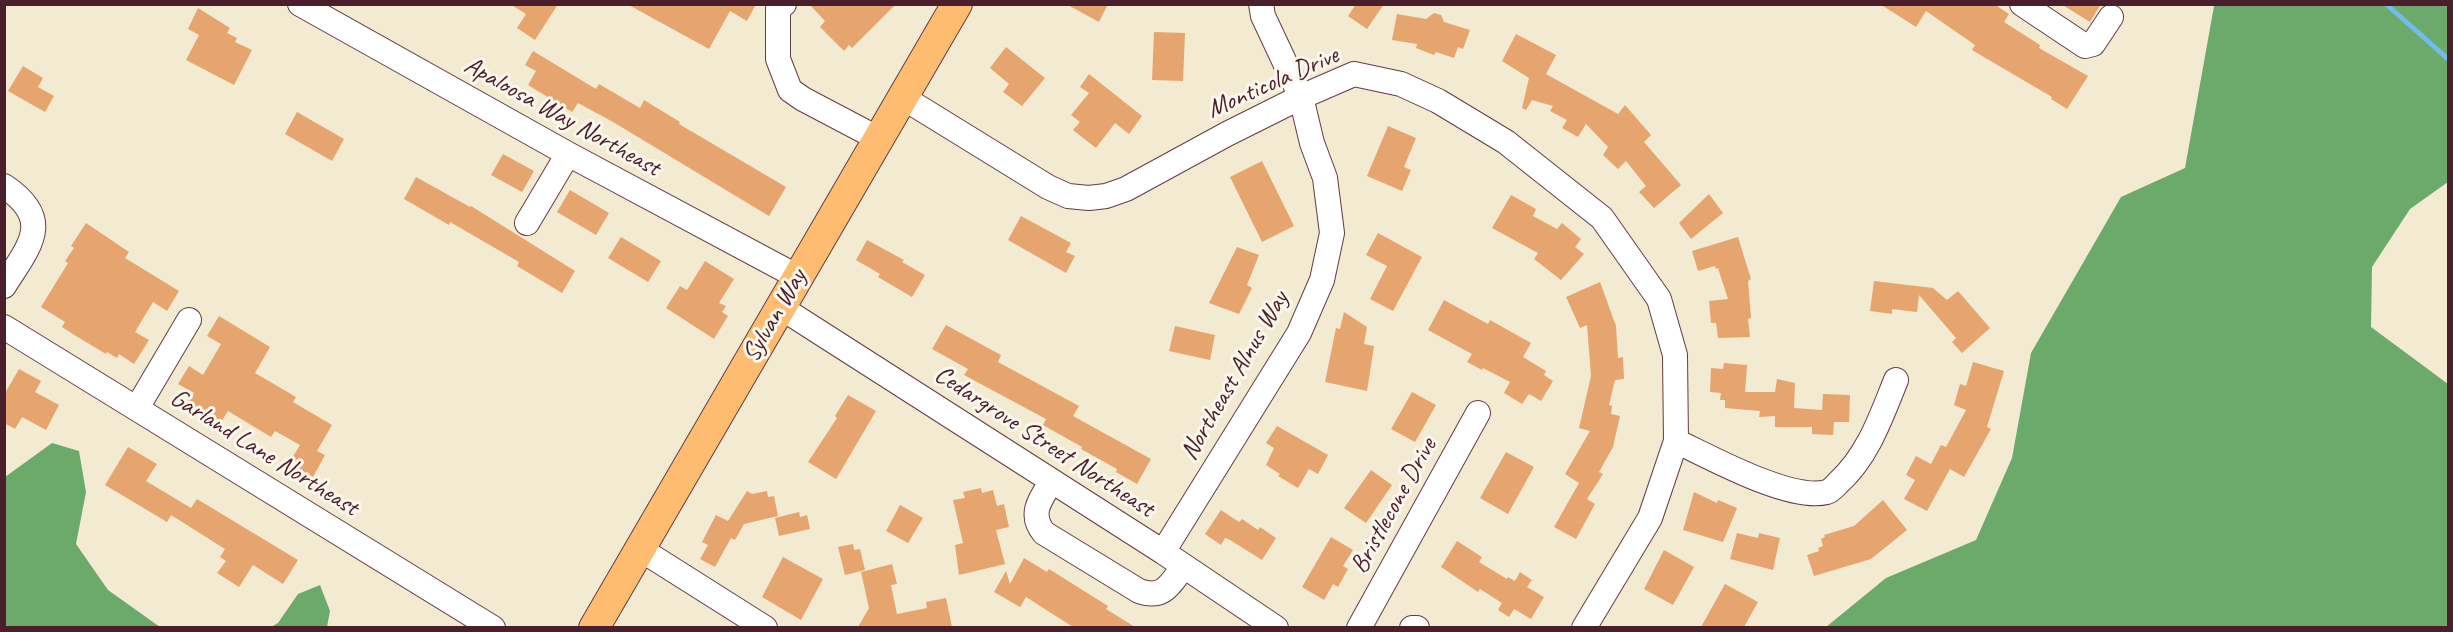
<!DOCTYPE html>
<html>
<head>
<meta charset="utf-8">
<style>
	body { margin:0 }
	#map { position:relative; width:2453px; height:632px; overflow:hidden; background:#f3ead2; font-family:Caveat,sans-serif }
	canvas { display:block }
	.frame { position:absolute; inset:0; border:6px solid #4a1f2b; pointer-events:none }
</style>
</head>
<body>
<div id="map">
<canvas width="2453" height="632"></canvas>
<div class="frame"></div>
</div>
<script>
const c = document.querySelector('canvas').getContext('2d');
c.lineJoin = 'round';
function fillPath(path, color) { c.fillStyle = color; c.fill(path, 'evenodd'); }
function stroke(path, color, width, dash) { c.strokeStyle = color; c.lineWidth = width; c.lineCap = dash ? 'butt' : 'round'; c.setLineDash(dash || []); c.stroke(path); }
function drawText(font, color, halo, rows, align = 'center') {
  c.font = font + ' Caveat,sans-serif'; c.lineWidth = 6; c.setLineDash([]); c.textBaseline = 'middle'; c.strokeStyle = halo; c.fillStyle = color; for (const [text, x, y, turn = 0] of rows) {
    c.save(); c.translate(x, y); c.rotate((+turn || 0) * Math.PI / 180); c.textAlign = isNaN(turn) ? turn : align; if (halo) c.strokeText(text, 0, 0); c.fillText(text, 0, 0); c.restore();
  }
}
const forest = new Path2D(`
	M2210,5h238v177l-38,27 -38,58 -1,60 77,57v243h-622l60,-49 90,-38 36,-82 19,-105 90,-156 64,-29 29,-162z
	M52,443l27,8 7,41 -10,52 32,46 52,37h-155v-150z
	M320,585l10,26 -3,16h-56l7,-4 20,-29z`);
const stream = new Path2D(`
	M2386,4l62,55`);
const building = new Path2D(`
	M510,4h48l-23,36 -18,-12 9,-14z
	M627,4h129l-9,17 -17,-10 -21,38z
	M809,4h87l-44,44 -3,-3 -5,6 -24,-24 5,-6z
	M1066,4h42l-9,18z
	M1356,4h28l-17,25 -19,-13z
	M1880,4h114l15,10 -5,8 36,23 -1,3 49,28 -21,33 -16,-10 1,-2 -80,-47 3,-5 -49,-34 -10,16z
	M2061,4h40l-11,18z
	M198,8l32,20 -3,5 10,5 -2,4 17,8 -18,35 -48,-25 13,-25 -11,-6z
	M1434,13l7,2 3,7 26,8 -7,19 -5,-2 -4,11 -18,-6 -2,3 -18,-7 1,-4 -25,-4 5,-26 29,5z
	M1154,32l31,1 -2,48 -31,-1z
	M1516,34l40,21 -10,19 72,40 7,-9 26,30 -7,7 37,43 -27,23 -15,-16 7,-6 -20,-25 -8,8 -15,-14 5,-8 -22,-23 -8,13 -16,-9 5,-8 -17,-9 3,-5 -21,-6 -6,10 -4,-2 7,-30 -27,-17z
	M1006,47l39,31 -23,28 -19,-14 6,-8 -19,-16z
	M533,51l63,38 3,-5 41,24 4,-8 36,22 -1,2 107,63 -17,29 -156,-94 -35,-19 -6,9 -44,-27 8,-14 -11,-6z
	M23,66l20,12 -5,9 16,9 -9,16 -37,-21z
	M1089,74l53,42 -13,18 -14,-11 -19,25 -23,-18 7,-8 -9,-7 18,-22 -9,-6z
	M297,112l47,27 -12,22 -47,-27z
	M1388,126l28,12 -12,29 7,3 -9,21 -35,-15z
	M503,154l31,17 -12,21 -31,-17z
	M1262,161l32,65 -32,16 -32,-65z
	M416,177l54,30 1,-1 104,65 -13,22 -45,-27 2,-4 -69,-40 -1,3 -45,-26z
	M570,190l39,23 -13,22 -39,-23z
	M1709,194l14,19 -32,26 -12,-16z
	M1511,195l25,14 -3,7 24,13 5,-6 19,16 -6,8 9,7 -23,26 -27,-21 4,-6 -46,-25z
	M1021,216l50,27 -5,9 9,4 -9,17 -58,-33z
	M86,223l43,29 -4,6 54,33 -12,20 -14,-9 -18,30 14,8 -15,24 -15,-10 -2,4 -10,-6 -1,2 -30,-18 -14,-9 3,-5 -24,-15 27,-44 -3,-2 9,-13 -3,-2z
	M1378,233l44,24 -29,54 -23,-12 17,-33 -21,-11z
	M621,237l40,24 -13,21 -40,-24z
	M1738,237l13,42 -3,2 3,37 -3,1 2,18 -32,1 -2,-15h-5l-2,-22 19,-2 -10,-31 -2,1 -1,-3 -17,5 -6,-20z
	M867,240l37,20 -2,2 23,13 -13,22 -34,-20 2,-3 -24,-14z
	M1237,247l22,8 -12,30 5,3 -13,26 -30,-11z
	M705,261l29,18 -15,24 7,3 -4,6 6,4 -14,23 -48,-31 14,-22 7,4z
	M1874,281l59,7 14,12 11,-9 32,37 -28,25 -10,-11 4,-4 -37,-43 -2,17 -25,-3v5l-22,-3z
	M1600,282l16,44 2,32 5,-1 1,22 -9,1 -6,25 3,1 -1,8 9,2 -7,31 -14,25 4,2 -16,25 8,5 -19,35 -22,-12 25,-44 -14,-9 25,-43 -11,-3 12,-52 -4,-51 -7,3 -14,-31z
	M1444,300l44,24 2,-4 41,23 -8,14 23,14 -2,4 9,6 -12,20 -12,-7 -7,10 -18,-11 6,-11 -27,-14 -1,2 -15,-8 5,-8 -44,-24z
	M1344,312l23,15 -3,17 10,2 -7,45 -42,-9 11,-54 4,1z
	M219,316l51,31 -15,26 41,24 -3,5 39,23 -15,26 8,4 -12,22 -24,-14 11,-18 -25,-14 -4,6 -43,-26 -9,14 -31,-22 6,-10 -16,-9 11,-18 14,9 18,-31 -14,-8z
	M946,325l55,30 -3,7 81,44 -6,10 78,43 -14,25 -21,-12 1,-3 -36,-20 1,-2 -39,-22 3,-6 -82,-44 4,-6 -36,-20z
	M1175,326l40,9 -5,25 -41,-9z
	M1973,362l31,9 -17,56 4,2 -27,48 -14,-8 -23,42 -23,-12 11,-19 -9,-5 10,-19 15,8 10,-19 5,2 20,-37 -12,-5 6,-21 6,2z
	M1724,363l23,2 -2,27h30l2,-13 18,4 -1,25 28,2 1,-16 27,1 -1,27h-15l-1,13 -21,-1v-7h-37v-11l-16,1 1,-6 -35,-3v-8h-5l1,-7 -11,-1 1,-24 12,1z
	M19,369l22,12 -6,11 24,13 -13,25 -24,-13 -7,12 -11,-6v-28z
	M1412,392l24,13 -21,37 -24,-13z
	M848,395l28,16 -40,68 -28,-17 29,-44 -2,-2z
	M1277,426l51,29 -10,19 -9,-5 -11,19 -20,-12 2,-2 -14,-9 8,-17 -8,-5z
	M128,447l29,17 -11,17 45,27 6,-9 101,61 -15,24 -30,-19 -14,22 -22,-14 9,-12 -6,-4 5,-8 -54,-34 -4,7 -62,-37z
	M1506,452l28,15 -26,47 -28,-16z
	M1371,470l21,15 -26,38 -22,-15z
	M981,488l1,5 11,-3 4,16 7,-2 5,23 -13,3 9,34 -46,11 -4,-30 8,-2 -10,-43 12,-2 -2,-6z
	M747,491l5,3 15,-3 1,6 6,-1 4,20 -34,8 -9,16 -4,-2 -16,29 -15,-8 8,-14 -6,-3 14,-27 12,6z
	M1694,492l23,11 1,-3 19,8 -14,34 -40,-12z
	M1883,500l24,30 -36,29 -57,17 -7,-21 12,-4 -1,-3 5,-2 -2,-7 4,-2 -1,-2 30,-9z
	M900,505l23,13 -15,25 -22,-12z
	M1221,510l18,12 3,-3 16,11 2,-3 16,11 -14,22 -32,-20 -5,-2 -4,7 -16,-11z
	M799,512l1,5 7,-2 3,14 -31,7 -4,-18z
	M1737,533l21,5 1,-5 21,5 -7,32 -43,-11z
	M1331,537l22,13 -10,16 5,3 -10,18 -5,-3 -9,16 -22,-13z
	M1457,541l25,16 -3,5 28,17 1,-2 7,4 5,-9 12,8 -5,7 17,10 -13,22 -17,-10 -5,8 -11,-7 4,-7 -22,-14 -2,3 -37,-25z
	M853,544l1,6 6,-1 5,21 -20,5 -7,-28z
	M1664,550l30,17 -21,38 -29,-16z
	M783,557l40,22 -22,41 -39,-23z
	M1024,558l23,14 2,-3 59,37 -2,3 29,18h-62l-47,-30 -6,10 -26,-15 12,-21 4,13z
	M892,564l5,20 -6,1 6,29 30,-6 -1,-6 20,-4 6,29h-94l11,-19 -8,-36z
	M1725,584l33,18 -14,25h-43z`);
const minor = new Path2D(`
	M300,4l268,150 230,123
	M784,4l-6,5v50l12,31 13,9 76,40
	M2022,4l63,42 8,-2 18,-27
	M902,97l146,90 20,9 21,2 17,-2 20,-7 101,-55 74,-37 53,-23 47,10 37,17 68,41 96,76 57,81 16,56 1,86 -26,77 -66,110
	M4,186c51,34 25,60 0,100
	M527,223l41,-69
	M780,307l383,245 113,76
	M4,327l489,301
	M137,408l52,-88
	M1676,441c34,16 115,61 151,51 4,-1 8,-6 11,-9 30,-27 43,-66 58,-103
	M1052,481c-11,17 -24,33 -8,52l95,58c25,9 31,-7 45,-25
	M640,549l125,79
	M1163,552l136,-219 23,-53 10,-47 -7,-55 -13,-35 -11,-46 -38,-81 -2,-12
	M1359,628l119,-215
	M1412,628h5`);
const major = new Path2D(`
	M594,628l363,-624`);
const streetNames = [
	["Monticola Drive",1273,83,-24],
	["Apaloosa Way Northeast",562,117,29],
	["Sylvan Way",775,316,-60],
	["Northeast Alnus Way",1235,376,-60],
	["Cedargrove Street Northeast",1044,442,33],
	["Garland Lane Northeast",264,453,32],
	["Bristlecone Drive",1394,506,-61]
];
fillPath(forest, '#6caa6c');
stroke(stream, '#71bcea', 5);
fillPath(building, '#e6a56e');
stroke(minor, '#633d44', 26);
stroke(major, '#633d44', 32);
stroke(minor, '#fff', 24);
stroke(major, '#fdbc70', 30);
drawText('26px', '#4a1f2b', '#fbf7ec', streetNames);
</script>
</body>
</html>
